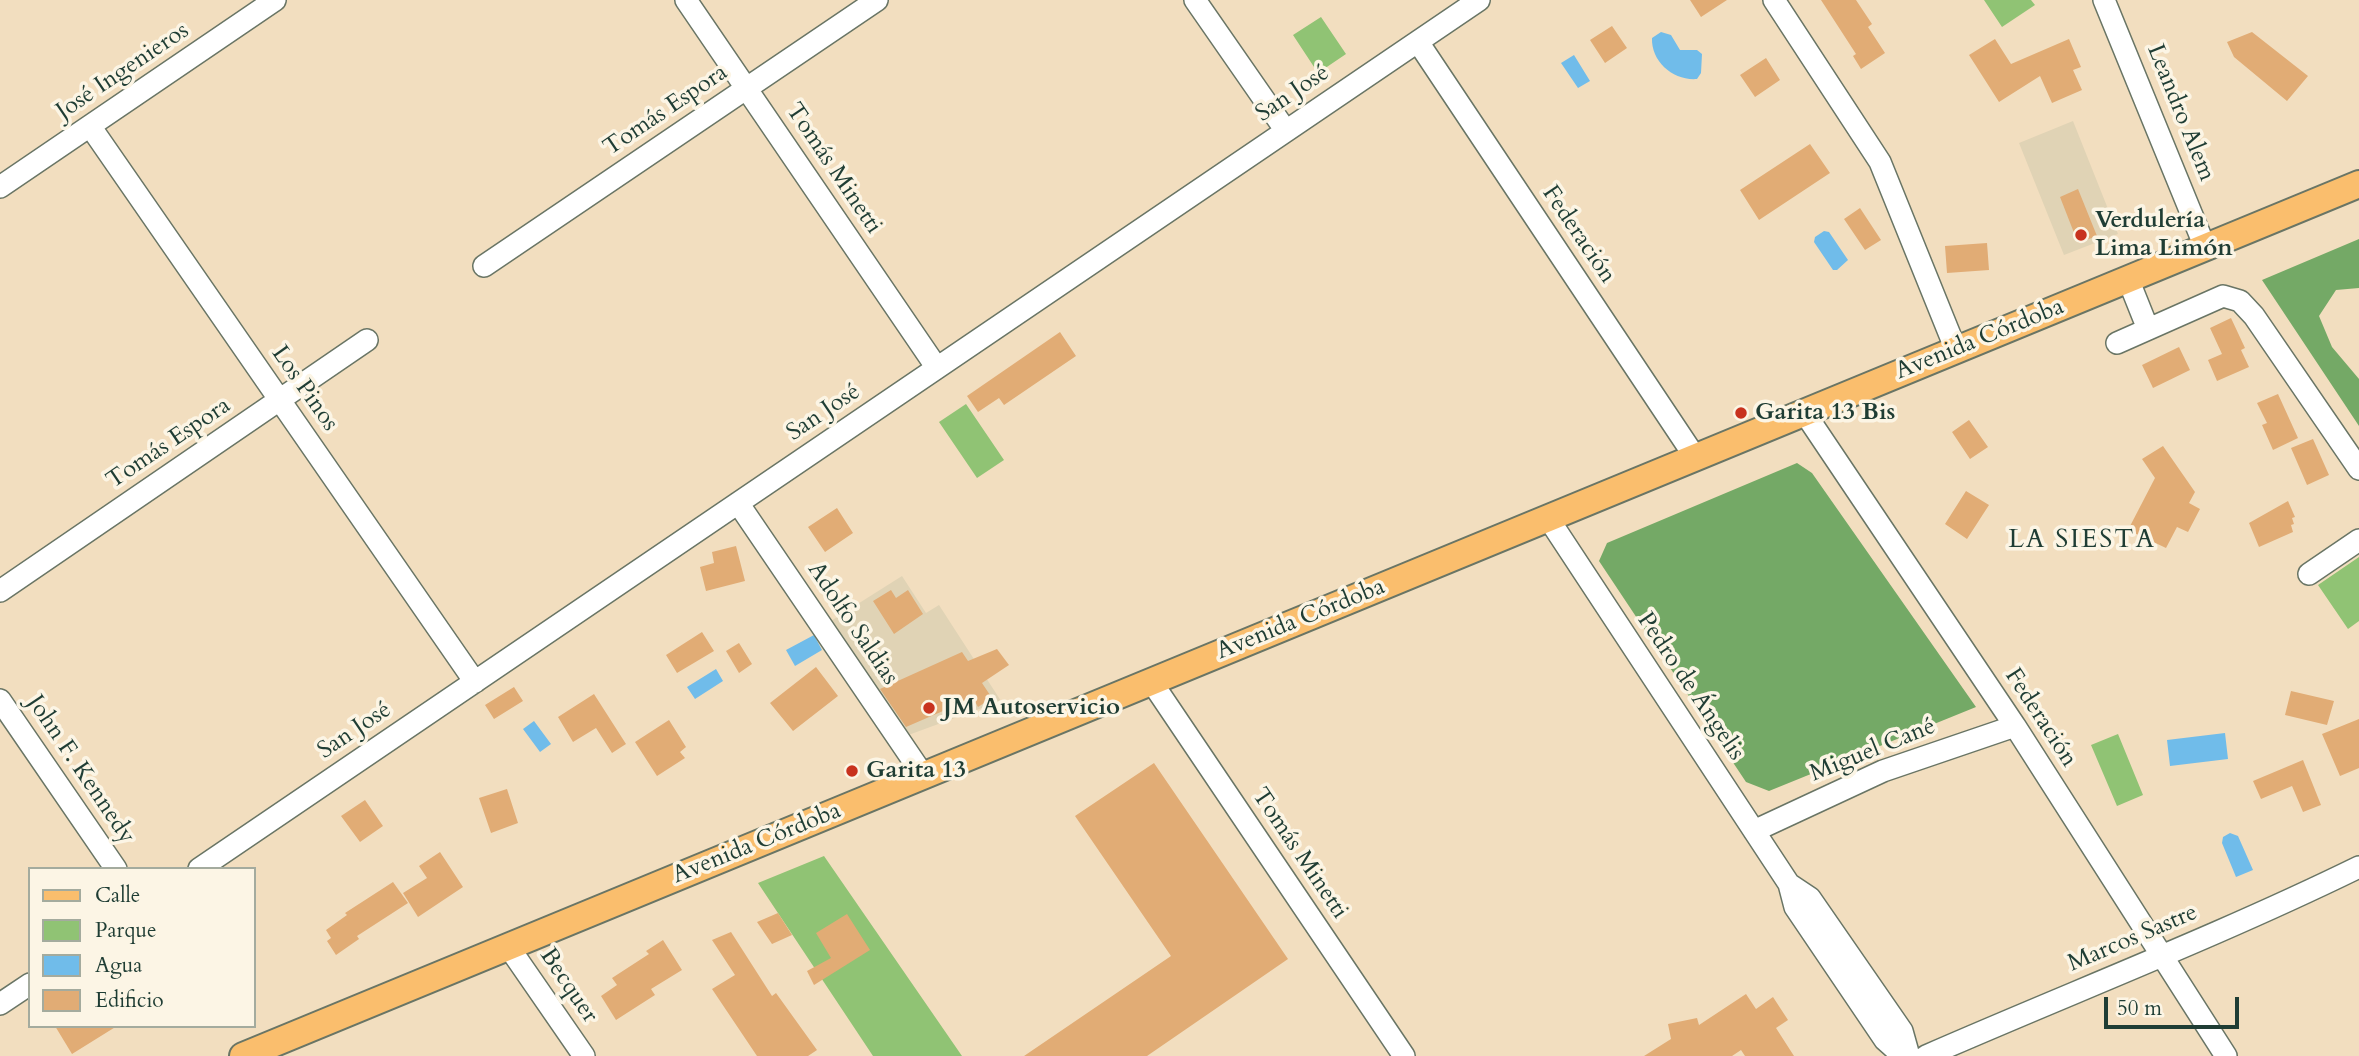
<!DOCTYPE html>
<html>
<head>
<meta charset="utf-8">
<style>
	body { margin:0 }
	#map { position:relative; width:2359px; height:1056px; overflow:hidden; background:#f2debf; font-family:Cardo,serif }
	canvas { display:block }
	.legend { position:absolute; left:28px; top:867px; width:228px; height:161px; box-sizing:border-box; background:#fcf5e5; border:2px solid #a4ab9e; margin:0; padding:9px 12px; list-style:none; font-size:21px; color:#1f3d34 }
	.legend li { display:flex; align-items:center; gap:14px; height:35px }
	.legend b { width:35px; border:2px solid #a4ab9e }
	.scale { position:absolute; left:2104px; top:997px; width:135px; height:32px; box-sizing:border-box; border:4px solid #1f3d34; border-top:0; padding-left:9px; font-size:21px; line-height:24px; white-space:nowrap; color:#1f3d34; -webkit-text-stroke:5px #fcf5e5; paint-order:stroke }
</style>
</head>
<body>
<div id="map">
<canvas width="2359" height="1056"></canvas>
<ul class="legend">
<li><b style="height:9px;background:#fabe6d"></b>Calle</li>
<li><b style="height:19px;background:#90c374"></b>Parque</li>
<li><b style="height:19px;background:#70bcea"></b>Agua</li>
<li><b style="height:19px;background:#e1ac75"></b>Edificio</li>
</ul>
<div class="scale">50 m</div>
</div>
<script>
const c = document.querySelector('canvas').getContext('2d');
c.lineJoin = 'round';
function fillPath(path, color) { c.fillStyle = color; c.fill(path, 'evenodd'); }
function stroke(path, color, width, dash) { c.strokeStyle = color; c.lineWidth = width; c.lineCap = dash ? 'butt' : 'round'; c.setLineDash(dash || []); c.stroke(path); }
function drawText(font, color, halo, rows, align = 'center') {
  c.font = font + ' Cardo,serif'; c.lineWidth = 7; c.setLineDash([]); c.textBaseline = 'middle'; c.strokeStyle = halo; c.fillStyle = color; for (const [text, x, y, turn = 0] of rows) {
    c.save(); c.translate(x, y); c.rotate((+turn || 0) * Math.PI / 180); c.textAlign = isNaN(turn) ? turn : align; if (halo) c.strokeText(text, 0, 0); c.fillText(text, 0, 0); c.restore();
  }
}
const built = new Path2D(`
	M2073,121l45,113 -54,21 -45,-112z
	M902,576l24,37 13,-8 62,96 -98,36 -77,-113z`);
const green = new Path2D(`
	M1984,0h47l4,5 -33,22z
	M1321,17l25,37 -28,19 -25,-38z
	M966,404l38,56 -27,18 -38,-56z
	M2359,557v64l-11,8 -30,-44z
	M2118,734l25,61 -26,11 -26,-61z
	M824,856l138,200h-89l-115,-173z`);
const forest = new Path2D(`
	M2359,239v49l-23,2 -17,26 13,31 27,32v47l-97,-146z
	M1797,463l15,10 164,234 -207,84 -23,-9 -147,-221 8,-18z`);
const water = new Path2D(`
	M1661,32l10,3 9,15h17l5,4 -1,19 -4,6c-23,2 -46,-17 -45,-41z
	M1574,55l16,26 -12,7 -17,-25z
	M1824,231l5,1 19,28 -11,10h-4l-19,-28 1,-5z
	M814,635l8,15 -27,16 -9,-16z
	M716,669l7,12 -28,18 -8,-12z
	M534,721l17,23 -11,8 -17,-23z
	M2225,733l3,26 -58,7 -3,-26z
	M2230,833l8,3 15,34 -17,7 -14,-34 1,-6z`);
const building = new Path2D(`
	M1690,0h37l-26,17z
	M1821,0h35l16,24 -4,3 17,26 -24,16 -8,-13 3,-2z
	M1612,26l15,22 -22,15 -15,-23z
	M2252,32l56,44 -21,25 -53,-44 -7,-15z
	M1995,39l16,25 58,-25 12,28 -8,3 9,20 -30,13 -12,-27 -41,26 -30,-47z
	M1766,58l14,22 -25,17 -15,-22z
	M1810,144l20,29 -71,47 -19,-30z
	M2078,189l19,47 -19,7 -18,-46z
	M1860,208l21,32 -16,10 -21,-31z
	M1987,243l2,27 -42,3 -2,-27z
	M2231,318l14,30 -4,2 8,17 -32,14 -9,-21 14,-6 -12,-26z
	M1060,332l16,24 -72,49 -5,-7 -21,14 -11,-16z
	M2179,347l11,23 -37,18 -11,-23z
	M2278,394l20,44 -25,12 -11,-25 5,-2 -10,-20z
	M1969,420l19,27 -18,12 -18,-27z
	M2313,439l16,36 -22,10 -16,-37z
	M2163,446l32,46 -6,11 11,6 -12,23 -11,-5 -11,21 -38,-18 27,-52 -13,-19z
	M1966,491l23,14 -22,34 -22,-15z
	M2288,501l7,16 -3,1 2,6 -3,1 2,7 -34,15 -10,-24z
	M837,508l16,25 -28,19 -17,-25z
	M736,546l9,35 -39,10 -6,-24 14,-4 -2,-11z
	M891,590l5,8 12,-8 15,24 -29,20 -21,-33z
	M702,632l12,19 -37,22 -11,-18z
	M739,643l13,21 -13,9 -13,-22z
	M997,649l12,16 -27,18 10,15 -14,9 -5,-9 -67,29 -26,-38 82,-37 6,9z
	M816,667l22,29 -45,35 -23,-28z
	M514,687l9,14 -29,18 -9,-14z
	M2291,691l43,10 -7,24 -42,-10z
	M594,694l32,50 -14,9 -16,-25 -23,14 -15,-25z
	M2359,719v49l-19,8 -18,-42z
	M669,720l17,27 -6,5 5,6 -28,18 -22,-34z
	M2303,760l18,45 -18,7 -11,-26 -31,13 -8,-18z
	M1154,763l134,196 -141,97h-123l147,-100 -96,-140z
	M507,789l11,34 -27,10 -12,-35z
	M365,800l18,26 -23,16 -19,-26z
	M440,852l23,35 -45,30 -15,-24 24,-15 -8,-12z
	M393,882l15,21 -51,33 2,3 -23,16 -9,-14 4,-3 -5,-8 21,-15 -2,-2z
	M778,913l14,22 -20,9 -15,-22z
	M847,914l23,36 -56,35 -7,-14 24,-13 -15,-25z
	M731,932l41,64 4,-3 41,57 -9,6h-51l-45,-67 23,-14 -23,-35z
	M663,940l19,30 -31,19 4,6 -39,25 -15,-24 16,-11 -5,-7 37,-24 -3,-3z
	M1746,994l10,15 17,-12 15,23 -12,8 18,28h-49l-4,-6 -9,6h-88l27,-17 -3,-15 29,-6 2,7z
	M55,1026h62l-45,28z`);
const minor = new Path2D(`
	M686,0l251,368
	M1195,0l91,131
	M1774,0l106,162 76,188
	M2104,0l101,247
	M1418,42l277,415
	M90,126l385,556
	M0,187l275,-187
	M484,266l393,-266
	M2128,279l20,50
	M2117,343l106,-47 17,5 14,15 105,153
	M1804,412l211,314 211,330
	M738,503l185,272
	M1548,518l241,366 6,23 90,133 18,16
	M2309,574l50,-34
	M0,591l367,-251
	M1151,681l253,375
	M0,700l116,169
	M1754,831l129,-60 132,-45
	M199,869l1280,-869
	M1789,884l21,14 92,133 7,25
	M508,946l76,110
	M0,1004l30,-20
	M1926,1056c144,-63 292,-120 433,-189`);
const major = new Path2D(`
	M243,1056l2116,-872`);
const markers = [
	[2081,235,7,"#c8321e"],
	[1741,413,7,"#c8321e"],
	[929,708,7,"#c8321e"],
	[852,771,7,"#c8321e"]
];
const streetNames = [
	["José Ingenieros",123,72,-34],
	["San José",1293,94,-34],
	["Tomás Espora",666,111,-34],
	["Leandro Alem",2180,113,68],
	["Tomás Minetti",833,169,56],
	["Federación",1578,235,56],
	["Avenida Córdoba",1980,340,-22],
	["Los Pinos",304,389,55],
	["San José",824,413,-34],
	["Tomás Espora",169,444,-34],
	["Avenida Córdoba",1301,620,-22],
	["Adolfo Saldias",852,624,56],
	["Pedro de Ángelis",1690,687,56],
	["Federación",2040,718,57],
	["San José",355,731,-34],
	["Miguel Cané",1873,751,-22],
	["John F. Kennedy",80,770,56],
	["Avenida Córdoba",757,844,-22],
	["Tomás Minetti",1299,854,56],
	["Marcos Sastre",2133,939,-23],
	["Becquer",568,986,56]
];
const poiNames = [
	["Verdulería",2095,221],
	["Lima Limón",2095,249],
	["Garita 13 Bis",1755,413],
	["JM Autoservicio",943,708],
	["Garita 13",866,771]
];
const neighbourhoodNames = [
	["LA SIESTA",2082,541]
];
fillPath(built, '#e0d3b5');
fillPath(green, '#90c374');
fillPath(forest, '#74a966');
fillPath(water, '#70bcea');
fillPath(building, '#e1ac75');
stroke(minor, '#697565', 24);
stroke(major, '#697565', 30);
stroke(minor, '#fff', 21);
stroke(major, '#fabe6d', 26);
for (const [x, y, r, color] of markers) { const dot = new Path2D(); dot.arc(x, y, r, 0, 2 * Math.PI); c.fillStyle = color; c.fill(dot); stroke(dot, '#fcf5e5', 2.5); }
drawText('24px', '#1f3d34', '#fcf5e5', streetNames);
drawText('bold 24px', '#1f3d34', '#fcf5e5', poiNames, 'left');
c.letterSpacing = '2px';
drawText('26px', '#1f3d34', '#fcf5e5', neighbourhoodNames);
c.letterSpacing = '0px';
</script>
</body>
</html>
